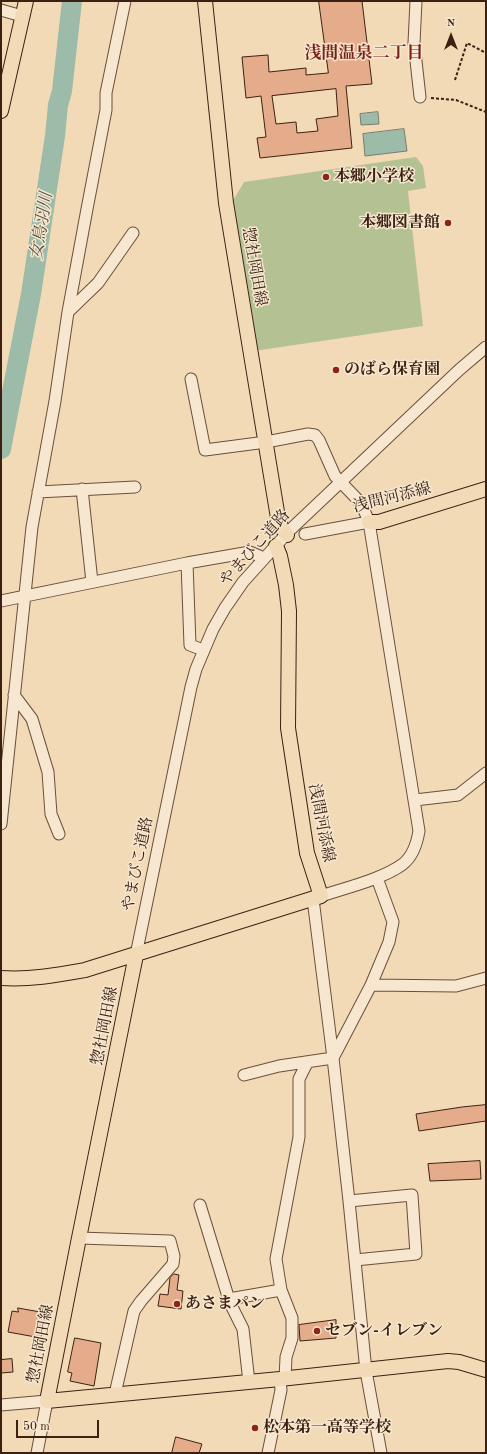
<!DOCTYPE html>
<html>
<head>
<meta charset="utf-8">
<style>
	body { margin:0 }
	#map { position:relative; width:487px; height:1454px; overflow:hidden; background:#f2dab6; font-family:"Old Standard TT",serif }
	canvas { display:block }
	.frame { position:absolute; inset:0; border:2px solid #3c2113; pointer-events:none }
	.north { position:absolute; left:431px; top:16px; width:40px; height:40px; -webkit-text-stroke:3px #f7e7d0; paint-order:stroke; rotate:0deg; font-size:11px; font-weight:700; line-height:16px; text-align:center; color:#3c2113 }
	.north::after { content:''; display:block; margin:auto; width:14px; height:18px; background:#3c2113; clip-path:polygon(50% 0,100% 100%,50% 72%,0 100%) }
	.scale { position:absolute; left:16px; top:1420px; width:83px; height:18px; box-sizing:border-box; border:2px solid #3c2113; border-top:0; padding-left:5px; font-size:12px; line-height:14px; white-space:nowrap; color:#3c2113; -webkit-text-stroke:3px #f7e7d0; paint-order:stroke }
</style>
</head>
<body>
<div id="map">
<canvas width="487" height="1454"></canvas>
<div class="frame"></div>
<div class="north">N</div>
<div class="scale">50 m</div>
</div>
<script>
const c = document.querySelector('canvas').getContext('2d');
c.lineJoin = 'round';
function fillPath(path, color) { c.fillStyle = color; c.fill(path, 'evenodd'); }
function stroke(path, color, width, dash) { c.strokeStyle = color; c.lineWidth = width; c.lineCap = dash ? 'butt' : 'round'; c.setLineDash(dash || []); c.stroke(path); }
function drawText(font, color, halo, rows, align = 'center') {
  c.font = font + ' "Old Standard TT","Noto Serif JP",serif'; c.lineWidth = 3; c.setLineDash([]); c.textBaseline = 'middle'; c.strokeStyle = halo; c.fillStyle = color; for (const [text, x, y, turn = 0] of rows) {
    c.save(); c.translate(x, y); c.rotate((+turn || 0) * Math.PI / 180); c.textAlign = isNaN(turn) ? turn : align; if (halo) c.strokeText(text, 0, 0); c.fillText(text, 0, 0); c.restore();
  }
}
const green = new Path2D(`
	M416,157l7,9 3,22 -18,3 15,135 -169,25 -23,-147 13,-22z`);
const water = new Path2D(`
	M378,112l1,12 -18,1 -1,-11z
	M404,129l3,22 -42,5 -2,-22z`);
const river = new Path2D(`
	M1,449l30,-155 24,-158 3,-31 4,-14 10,-90`);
const building = new Path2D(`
	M319,1h43l10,83 -26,2 6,62 -92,10 -3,-20 9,-1 -5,-41 -15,2 -4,-41 26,-2 1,17 37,-4v7l22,-2zM336,89l2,27 -22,3 2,12 -21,2 -1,-11 -20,2 -4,-28z
	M486,1105v16l-67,10 -3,-17 46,-7z
	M480,1161l1,18 -51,2 -2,-17z
	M174,1274l5,1 -2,15 6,1 -2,18 -23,-3 2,-12 8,1 2,-17z
	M18,1308l28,5 -5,25 -33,-6 4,-21 6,1z
	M336,1320v18l-36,3 -1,-16z
	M75,1338l26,5 -7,43 -24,-5 2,-8 -4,-1z
	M12,1359l1,13 -12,1v-13z
	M176,1437l26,7 -3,9h-27z`);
const path = new Path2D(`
	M455,80l12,-37 19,10
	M431,98l25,2 30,12`);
const minor = new Path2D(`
	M416,1l-2,42 6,54
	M1,10l21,6
	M68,312l30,-29 35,-50
	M191,379l14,71 61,-8 42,-8 7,1 4,5 16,36 23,24 6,10 5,12 50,309c-2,12 -6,25 -16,33 -20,15 -58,24 -82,32
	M82,489l10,93
	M38,492l97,-5
	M305,534l64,-12
	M187,563l3,82 13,5
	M1,601l186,-38 63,-11 14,6
	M14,695l18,24 16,53 3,42 8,20
	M415,800l43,-5 28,-22
	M1,824l31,-297 23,-126 13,-89 19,-103 19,-99v-17l19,-92
	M313,899l20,159 16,143 17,170 15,82
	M136,955l55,-268 5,-18 17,-40 12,-21 18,-26 47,-52 169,-160 27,-23
	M371,985l85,1 30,-8
	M244,1075l35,-9 54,-8 38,-73 18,-43 4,-20 -16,-44
	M349,1201l63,-6 4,59 -61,6
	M200,1205l30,98 13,26 6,53
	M79,1238l91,3 4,15 -1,8 -32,37 -7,10 -19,83
	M229,1299l52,-9
	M285,1379l1,-22 6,-19v-20l-11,-28 -5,-31 23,-122v-58l8,-16
	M1,1405l46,-4 -10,52
	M268,1453l13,-63 -1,-11`);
const major = new Path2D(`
	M205,1l21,202 53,321 8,11
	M1,111l25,-110
	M369,522h10l107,-33
	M136,955l-57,283 -32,163 233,-22 168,-18 11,1 27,8
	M1,978c29,2 56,-3 84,-8l236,-74 -14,-43 -19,-125 1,-117 -3,-26 -6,-29 -4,-10`);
const markers = [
	[326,177,4,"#8f2418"],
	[448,223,4,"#8f2418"],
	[336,370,4,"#8f2418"],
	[177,1304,4,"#8f2418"],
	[317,1331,4,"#8f2418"],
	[255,1428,4,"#8f2418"]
];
const poiNames = [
	["本郷小学校",334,177],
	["本郷図書館",440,223,"right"],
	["のばら保育園",344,370],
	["あさまパン",185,1304],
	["セブン-イレブン",325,1331],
	["松本第一高等学校",263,1428]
];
const streetNames = [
	["惣社岡田線",254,267,80],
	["浅間河添線",392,498,-14],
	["やまびこ道路",255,548,-48],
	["浅間河添線",321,823,79],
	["やまびこ道路",138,864,-78],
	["惣社岡田線",105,1026,-79],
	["惣社岡田線",41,1344,-79]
];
const neighbourhoodNames = [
	["浅間温泉二丁目",364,54]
];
const waterNames = [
	["女鳥羽川",42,226,-81]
];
fillPath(green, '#b4c193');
fillPath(water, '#9cbba9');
stroke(water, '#767d6d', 1);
stroke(river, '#9cbba9', 20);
fillPath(building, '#e5ac8b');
stroke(building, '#3c2113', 1);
stroke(minor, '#6a4f3c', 13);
stroke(major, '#3c2113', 16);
stroke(path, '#3c2113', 2, [3, 2]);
stroke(minor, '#f7e7d0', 11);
stroke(major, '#f2dab6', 14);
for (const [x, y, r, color] of markers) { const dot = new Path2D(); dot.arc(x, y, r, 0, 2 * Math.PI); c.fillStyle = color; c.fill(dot); stroke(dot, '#f7e7d0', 1.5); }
drawText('bold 16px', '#3c2113', '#f7e7d0', poiNames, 'left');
drawText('16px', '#3c2113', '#f7e7d0', streetNames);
drawText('bold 17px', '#7a1f14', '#f7e7d0', neighbourhoodNames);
drawText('italic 17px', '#594f40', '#f7e7d0', waterNames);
</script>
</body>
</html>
